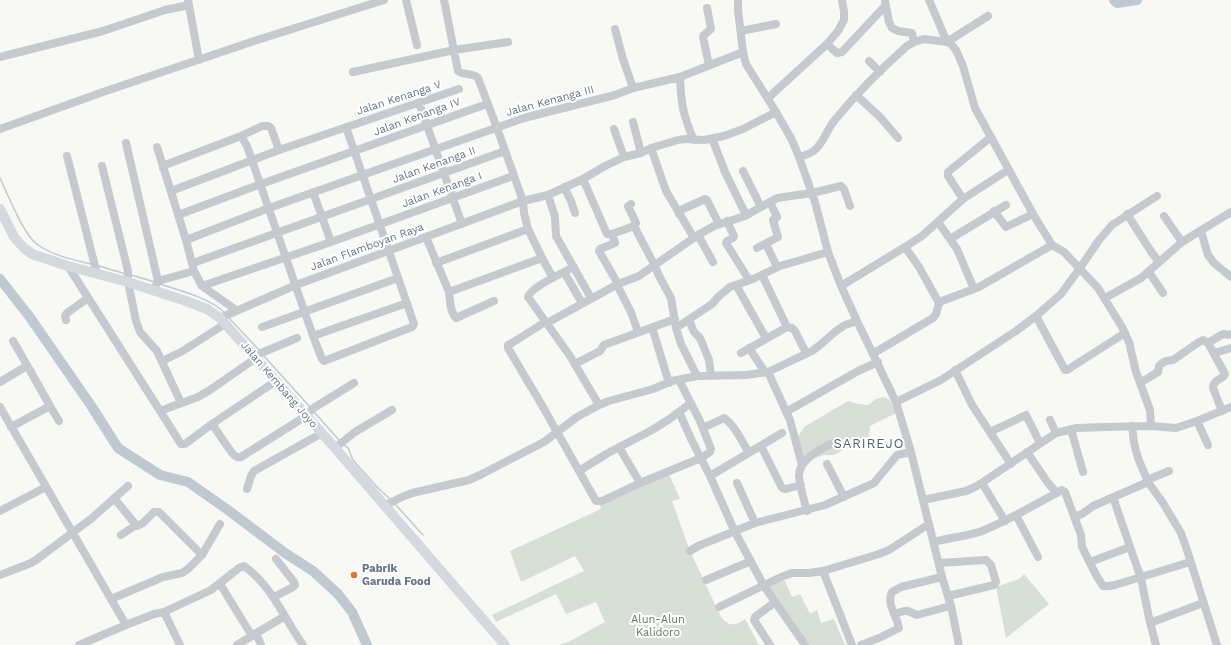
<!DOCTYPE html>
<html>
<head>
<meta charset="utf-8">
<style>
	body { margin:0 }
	canvas { display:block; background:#f8f8f5 }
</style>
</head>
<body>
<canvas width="1231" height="645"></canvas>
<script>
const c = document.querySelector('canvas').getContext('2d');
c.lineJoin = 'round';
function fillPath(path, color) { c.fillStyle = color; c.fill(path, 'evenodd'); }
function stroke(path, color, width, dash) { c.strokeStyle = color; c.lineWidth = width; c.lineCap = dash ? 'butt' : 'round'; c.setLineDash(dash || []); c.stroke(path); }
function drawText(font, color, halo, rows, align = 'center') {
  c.font = font + ' "Work Sans",sans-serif'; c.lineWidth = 4; c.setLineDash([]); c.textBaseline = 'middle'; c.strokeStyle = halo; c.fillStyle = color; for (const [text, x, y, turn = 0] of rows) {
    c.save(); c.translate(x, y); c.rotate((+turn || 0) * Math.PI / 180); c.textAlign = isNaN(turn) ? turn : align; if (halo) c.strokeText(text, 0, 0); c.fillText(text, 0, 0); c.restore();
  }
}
const green = new Path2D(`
	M884,397l6,3 6,13 -26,13 -1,10 -35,19h-11l-19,8 -7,-25 7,-11 44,-26 10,3 10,1 8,-6z
	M668,472l12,27 -8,2 18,50 31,66c8,10 14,9 24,2l14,26h-200l11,-4 35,-19 -9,-20 -30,12 -10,-20 -60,28 -4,-7 92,-44 -9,-15 -54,26 -11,-31 91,-42 -2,-7z
	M1024,574l25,30 -43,34 -10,-51 23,-8z
	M784,579l8,18 8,-3 10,20 7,-4 4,13 13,-4 11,26h-40l-39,-56z`);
const stream = new Path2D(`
	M0,178c8,17 24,58 38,67 16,11 36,15 53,19
	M99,266l27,8
	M131,275l24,7
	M160,284c19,6 49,14 64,28
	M229,318l30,32
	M263,355l47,52
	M314,412l25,28
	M343,444l5,4 5,12 24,27 14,13
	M395,504l28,31`);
const river = new Path2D(`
	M1114,0l3,3 20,-3
	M0,279l29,37 63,91 26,41 42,27 28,7 40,28 57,43 28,18 25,23 14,18 15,33`);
const minor = new Path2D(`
	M188,0l11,60
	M406,0l11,45
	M738,0v10l5,42 3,12 30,48 16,28 7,17 16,45 13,50 13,34 16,35 39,81 15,50 31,125 9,29 8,39
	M929,0l18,42 41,-26
	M885,1l4,21 3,6 6,3 14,2 2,9
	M707,8l4,21 -7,6 -1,2 6,28
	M615,29l8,30 10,29
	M741,31l35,-7
	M827,44l10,9 5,-1 44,-47
	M0,57l103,-26 62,-21 24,-5
	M869,61l11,11
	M353,72l101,-22 54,-8
	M680,77c1,26 3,39 14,63
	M856,95l24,22 18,21
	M768,98l59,-54 11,-13 6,-11v-8l-2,-12
	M419,103l43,121
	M633,122l8,31
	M0,129l103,-37 151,-51 130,-41
	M614,129l10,28
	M241,136l6,10 66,190 9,23 2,2 88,-34 2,-3 -68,-197
	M712,138l13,34 21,43
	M126,143l32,138 -5,10
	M157,147l29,93 8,31 8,15 34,24
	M651,148l15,43 28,47
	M67,156l30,118
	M799,157c7,-2 12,-3 17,-8 8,-8 11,-19 18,-28 22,-27 47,-52 73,-75l7,-4 10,-3 23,3 4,2 5,6 7,16 12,42 58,106 19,31 12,7 34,36 24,39 7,15 7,30 14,38 1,16
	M102,166l26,105v11l8,39 4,11 17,19 24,52
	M163,168l2,-3 76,-29 21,-10h6l3,2 8,22
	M743,171l18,36
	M583,179l24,55h5l22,-8 21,40 4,10 12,22 5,30 5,16 16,32
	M564,187l7,14 4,12
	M171,191l108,-41 180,-61
	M313,192l18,50
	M548,195l7,22 1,19 35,62
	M963,199l-15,-23v-4l43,-35
	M631,204l-3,2 8,17 -2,2
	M994,211l12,16 27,-13
	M679,214l1,-3 3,-2 22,-10 2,1 12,24
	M1127,214l25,39 7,9
	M178,215l83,-31 226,-80
	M1164,216l18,26
	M727,221l7,15 -1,2 -6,3 -1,2 23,37
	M938,222l19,27 17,40
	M528,229l14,29 11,20
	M1201,231l7,24 6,8 17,14
	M612,234l3,9 -15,6 -1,2 19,33
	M698,235l15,27
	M426,237l23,55 93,-34
	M950,239l56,-34
	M186,240l83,-32 255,-90 91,-23 18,-7 47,-11 63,-25
	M766,244l11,23
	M905,247l14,20 20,36
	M757,248l21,-11 -5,-17 4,-3 -7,-15
	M193,263l312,-112
	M436,263l92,-34 -4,-16 -1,-12 -26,-73 -19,-50c-6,-6 -14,-2 -20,-7l-14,-71
	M68,266l113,178h4l27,-20 64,-43
	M574,267c-10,5 -44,21 -46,30l42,59 29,49
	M564,272l18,31
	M1149,272l14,21
	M158,281l36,-10
	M617,285l14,27 7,20
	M736,285l30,53
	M202,286l129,-44 182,-66
	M841,286l64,-39 17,-11 41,-37 45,-29
	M449,292c1,8 1,20 7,26l38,-17
	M1105,298l36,-20 41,-36 49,-30
	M1036,316l29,54h2l58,-37
	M220,318l76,-33 227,-84 25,-6 35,-16 22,-13 19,-9 17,-4 10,-5 27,-8 8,-1 18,1 20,-4 19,-7 33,-17
	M66,320l-1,-4 2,-3 21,-15
	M689,320l5,12 6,6 9,22 2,15
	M545,322l-33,21 -4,2v3l35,59 53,94h6l38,-18 61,-25 9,-6 1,-3 -11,-28 -21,-41
	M547,323l71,-39 21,-8 59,-41 16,-9 31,-10 32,-18 35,-5 29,-7 3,3 6,17
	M262,327l136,-49
	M652,327l17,56
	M787,327l5,1 3,3 11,22
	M676,328l36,-24 7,-8 11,-9 23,-8 27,-13 48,-14
	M313,336l94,-33
	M1208,343l17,31 -1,2c-5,4 -11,5 -11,12l9,23
	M749,348l16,24
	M741,353l46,-26 -25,-52
	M874,353l59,-35 3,-4 3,-11 3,-2 37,-14 73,-42
	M1214,353l17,-5
	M254,356l43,-18
	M162,361l19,-9 44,-28
	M575,364l25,-13 4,-6 71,-26
	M955,370l17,35 39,59
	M768,372l22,48 12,45
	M0,382l25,-15 2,-2 -14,-24
	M1140,383l18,-11 1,-6 2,-2 5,-3 7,-1 26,-18 4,-2 5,3 15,-9 5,1 3,-1
	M896,402l45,-22 75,-49 20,-15 25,-22 19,-26 19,-28 13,-15 45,-29
	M50,406l9,15
	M0,407l126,218 28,-11 10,-2 16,33
	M160,411l38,-14 12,-7 46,-32
	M679,412l13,29 18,35 25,56 29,54 41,59
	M786,412l72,-41 20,-9
	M1050,420l6,13
	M1197,421l11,24
	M212,424l20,29c3,3 5,5 9,4l65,-41 6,-7 42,-26
	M1132,426l2,17 4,15 10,24 15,21 18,30 6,17 30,95
	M11,427l39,-21 -23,-41
	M703,428l21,-10c11,7 18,24 25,35
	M1071,429l12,43
	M990,432l36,-17 14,28
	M761,446l21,42 4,1 15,-4
	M619,447l21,36
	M335,448l20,-16 37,-22
	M1027,452l21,31 9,10
	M827,464l17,33
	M579,471l29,-18 44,-23 16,-10 23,-17
	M710,476l72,-43
	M1147,480l22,-9
	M737,483l18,40
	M982,483l23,38
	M247,489l4,-13 3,-5 68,-38
	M1113,497l17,50
	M114,498l22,27 1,1 6,-3 11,-11h5l43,43
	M923,500l43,-9 11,-5 79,-53 21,-5 28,-1 46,-1 25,2 21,-7 34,-14
	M384,506l18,-9 10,-4 57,-13 13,-6 62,-32 33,-25 22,-12 10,-4 44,-12 19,-8 25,-5 49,-1 22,-3 44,-21 8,-6 16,-14 9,-6 12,-4
	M0,511l46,-24
	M807,511c-3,-11 -7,-23 -8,-35 0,-18 24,-28 38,-35
	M1016,515l22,42
	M1074,517l8,-3 11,-8 55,-24
	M121,535l15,-10
	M934,542c16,-5 32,-5 48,-11 28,-11 54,-27 80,-41l3,2 16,43 1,12 14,28 7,11h5l7,-1 75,-23
	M690,551l8,-5 57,-23 70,-18 49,-22 23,-28 14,-3
	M1090,562l40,-15 11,31 8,40 7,27
	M939,563l47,-3 5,5 5,17 -2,3 -46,11
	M823,571l29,74
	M0,575l31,-12 5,-3 56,-42 36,-32
	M706,580l45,-19
	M220,584l32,52
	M274,597l19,-10 2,-2 -1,-3 -18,-23
	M111,599l52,-22 19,-4 6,-4 14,-14 18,-31
	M719,607l62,-30 11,-4h17l14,-2 56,-17 10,-4 40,-26
	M164,612l47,-22 28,-22 5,-2c28,20 40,52 59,79
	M894,614l10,-3h4l9,4 33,-9
	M1150,623l53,-20
	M256,633l5,12
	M79,645l47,-20
	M237,645l48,-29
	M770,645l-16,-25 1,-3 20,-15
	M861,645l18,-7 20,-10c-2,-12 -13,-24 -7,-36l9,-5 41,-10`);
const major = new Path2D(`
	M0,209l14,28 10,11 8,6 36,12 60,16 58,19 21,8 13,9 115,130 170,197`);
const markers = [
	[354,575,4,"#e1722c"]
];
const streetNames = [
	["Jalan Kenanga V",399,98,-18],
	["Jalan Kenanga III",550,101,-15],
	["Jalan Kenanga IV",417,117,-20],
	["Jalan Kenanga II",434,165,-20],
	["Jalan Kenanga I",442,190,-20],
	["Jalan Flamboyan Raya",367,247,-20],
	["Jalan Kembang Joyo",279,385,49]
];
const poiNames = [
	["Pabrik",362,569],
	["Garuda Food",362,582]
];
const parkNames = [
	["Alun-Alun",658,620],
	["Kalidoro",658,633]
];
const quarterNames = [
	["SARIREJO",869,444]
];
fillPath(green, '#d8dfd6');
stroke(stream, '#c1c9d0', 1.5);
stroke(river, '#c1c9d0', 10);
stroke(minor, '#c6c9cd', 8);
stroke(major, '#d5d8dd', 10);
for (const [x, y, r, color] of markers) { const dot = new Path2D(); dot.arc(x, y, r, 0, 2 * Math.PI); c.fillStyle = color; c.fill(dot); stroke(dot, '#fff', 1.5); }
drawText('11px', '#677486', '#fff', streetNames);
drawText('bold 11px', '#677486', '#fff', poiNames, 'left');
drawText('11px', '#637862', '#fff', parkNames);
c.letterSpacing = '1px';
drawText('13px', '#555e6b', '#fff', quarterNames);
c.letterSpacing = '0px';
</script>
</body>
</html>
